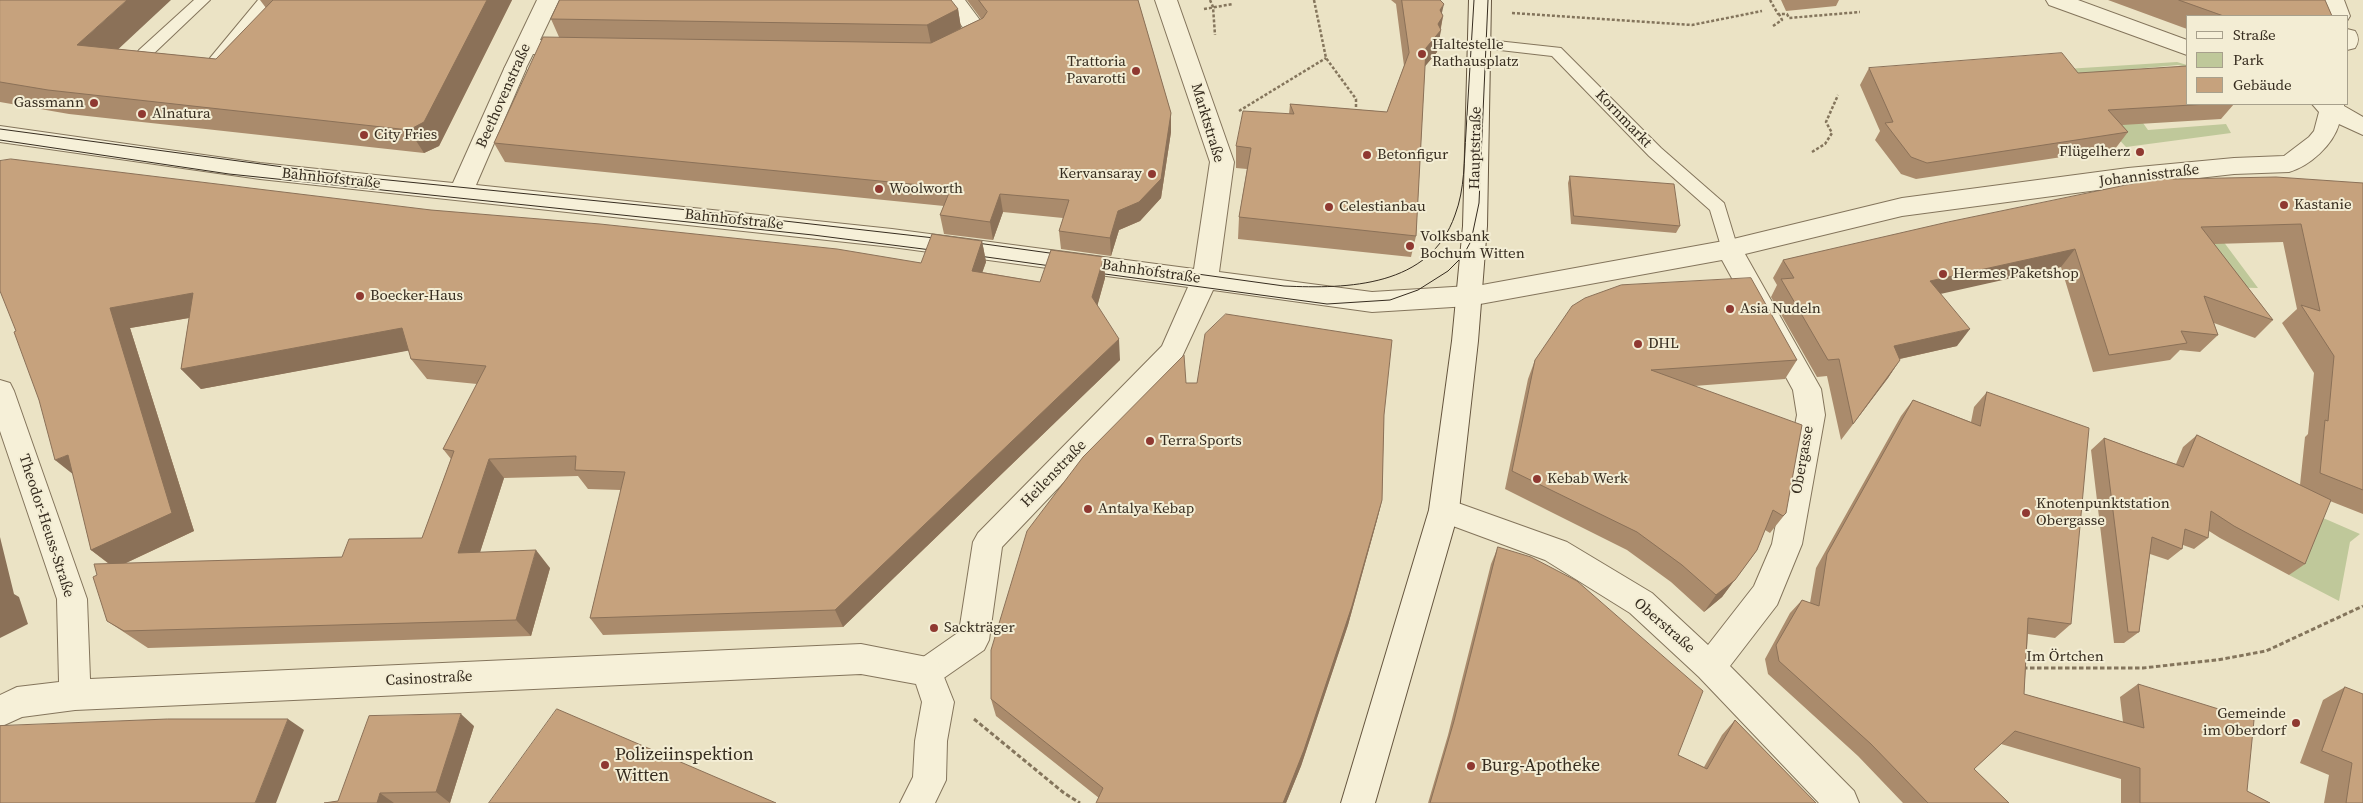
<!DOCTYPE html>
<html>
<head>
<meta charset="utf-8">
<style>
	body { margin:0 }
	#map { position:relative; width:2363px; height:803px; overflow:hidden; background:#ebe3c5; font-family:"Source Serif 4",serif }
	canvas { display:block }
	.legend { position:absolute; left:2186px; top:15px; width:162px; height:90px; box-sizing:border-box; background:#f3edd4; border:1px solid #a7a08c; margin:0; padding:6px 9px; list-style:none; font-size:15px; color:#362c1f }
	.legend li { display:flex; align-items:center; gap:10px; height:25px }
	.legend b { width:25px; border:1px solid #a7a08c }
</style>
</head>
<body>
<div id="map">
<canvas width="2363" height="803"></canvas>
<ul class="legend">
<li><b style="height:6px;background:#f6f0d8"></b>Straße</li>
<li><b style="height:14px;background:#bfc89a"></b>Park</li>
<li><b style="height:14px;background:#c6a27d"></b>Gebäude</li>
</ul>
</div>
<script>
const c = document.querySelector('canvas').getContext('2d');
c.lineJoin = 'round';
function fillPath(path, color) { c.fillStyle = color; c.fill(path, 'evenodd'); }
function stroke(path, color, width, dash) { c.strokeStyle = color; c.lineWidth = width; c.lineCap = dash ? 'butt' : 'round'; c.setLineDash(dash || []); c.stroke(path); }
function drawText(font, color, halo, rows, align = 'center') {
  c.font = font + ' "Source Serif 4",serif'; c.lineWidth = 4; c.setLineDash([]); c.textBaseline = 'middle'; c.strokeStyle = halo; c.fillStyle = color; for (const [text, x, y, turn = 0] of rows) {
    c.save(); c.translate(x, y); c.rotate((+turn || 0) * Math.PI / 180); c.textAlign = isNaN(turn) ? turn : align; if (halo) c.strokeText(text, 0, 0); c.fillText(text, 0, 0); c.restore();
  }
}
const green = new Path2D(`
	M2177,62l10,3v2l-9,-2 -44,4 -19,15 33,46 78,-6 5,9 -105,14 -46,-49 -30,-28z
	M2223,241l35,47 -41,-1 -55,-37z
	M2314,514l46,20 -10,8 -11,59 -50,-26z`);
const pathFar1 = new Path2D(`
	M1210,0l3,7 2,28
	M1314,0l12,58 30,41v14
	M1770,0l8,14h9l2,4 71,-6
	M1204,9l29,-5
	M1512,13l180,12 70,-14
	M1773,26l9,-6 -3,-6
	M1239,111l87,-53
	M1812,152l13,-8 7,-11 -6,-11 12,-27`);
const path = new Path2D(`
	M2023,668h120l74,-8 49,-9 97,-45
	M974,719l90,74 16,10`);
const service = new Path2D(`
	M194,0h16l-61,58h-10l-3,-4 3,-4z
	M258,0h15l-53,66h-10l-3,-4 3,-4z
	M1479,39l82,9 100,100 63,55 14,46 -3,4 -6,2 -6,-2 -13,-43 -61,-54 -97,-100 -78,-9 -3,-3 3,-3z`);
const pedestrian = new Path2D(`
	M1155,0h22l57,162 -15,110 153,20 97,-6 9,3 4,7 -4,7 -9,3 -97,6 -159,-22 -32,69 -179,188 -13,93 -5,10 -46,32 -11,5 -11,-5 -5,-10 5,-10 43,-30 14,-90 5,-9 184,-187 26,-59 -296,-40 -632,-68 -260,-37v-16l260,37 193,20 51,-114 3,-5 8,-2 8,2 3,5 -50,116 416,44 302,40 16,-107z`);
const minor = new Path2D(`
	M537,0h22l-19,40h36l8,2 3,5 -3,5 -8,2h-43l-10,20 -8,2 -8,-2 -3,-5z
	M943,0h22l23,31c-8,12 -30,22 -44,18l-3,-5 3,-5 20,-10z
	M2046,0h32l109,40v15l-138,-50z
	M2322,0h22l6,16 -3,5v-5h-19z
	M2347,29l8,2c4,6 4,11 0,17l-8,2z
	M2312,104h32v2l19,11v18l-24,-11c-6,21 -29,42 -50,48l-55,2 -106,12 -226,30 -157,38 76,135 4,26 -23,129 -25,61 -47,61 124,125 5,12h-40l-120,-126 -69,-64 -85,-53 -111,-41 -5,-9 5,-9 10,-3 123,44 85,51 56,52 46,-59 18,-42 25,-129 -4,-25 -71,-130 -253,46 -9,-3 -4,-7 4,-7 269,-49 173,-42 226,-30 106,-10 50,-2 25,-19 5,-6 5,-19z
	M0,380l10,3 4,8 73,208 3,80 771,-35 66,13 11,5 16,40 -7,39 -1,39 -11,23h-35l13,-26 2,-36 7,-39 -6,-18 -55,-10 -786,36 -53,7 -22,10v-32l17,-8 42,-5 -2,-83 -57,-168z`);
const secondary = new Path2D(`
	M1469,0h22l-4,226 -9,115 -19,169 -84,293h-34l88,-293 23,-169 11,-115z`);
const tram = new Path2D(`
	M0,129l358,48 321,32 264,30
	M0,140l229,34 584,61 126,16
	M970,242l94,13
	M972,255l86,12
	M1089,259l195,27c64,3 146,1 171,-71 10,-26 9,-55 11,-83 3,-44 5,-88 8,-132
	M1090,272l237,32 63,-4 28,-10 30,-19 15,-15 8,-15 8,-38 9,-203`);
const wall = new Path2D(`
	M0,0l118,49 98,10 50,-51 -6,-8h252l-73,146 -15,7 -355,-39 -69,-12z
	M967,0h171l33,113v19l-10,66 -21,23 -21,9 -8,26 -50,-7 -2,-18 4,-13 -60,-6 -10,28 -49,-6 -4,-19 4,-9 -439,-44 -11,-19 65,-106 -8,-18 407,-10 3,19 20,-9z
	M1391,0h50l1,14 1,2 -6,36 -12,14 -9,170 -5,21 -173,-18 1,-22 8,-48 -11,-1v-22l53,-32 1,-10 97,8 17,-46 -8,-62z
	M1781,0h58l-3,6 -50,5z
	M2108,0h217l7,16h-145v13z
	M1869,68l318,36h47l-13,15 -99,6 6,7 -13,17 -199,30 -15,-5 -26,-34 5,-9 -20,-46z
	M1570,176l110,50 -4,7 -105,-9 -3,-41z
	M2173,179l190,4v331l-33,-13 -25,63 -16,11 -69,-37 -11,-7 -1,7 -14,11 -11,-4 -1,4 -14,11 -18,-6 -11,78 -15,11h-10l-23,-193 13,-12 72,26 7,-17 14,-12 103,50 5,-48 3,-3 6,-61 -32,-50 15,-14 -14,-67 -69,2 59,76 -18,18 -41,-15 4,12 -18,17 -20,-2 -10,10 -77,12 -32,-105 -121,26 17,53 -57,13 -12,19 -47,62 -14,-64 -10,1 -46,-80 6,-12 -4,-7 10,-18z
	M431,210l490,53 61,-22 4,21 -4,10 58,10 64,-25 1,21 -8,28 23,54 -277,267 -240,8 -13,-17 31,-128 -33,-1 -10,-13 -74,2 -24,74 70,16 -19,68 -383,12 -41,-27 -10,-46 12,-11 -18,-14 -18,-76 -34,-74 -23,-69zM189,318l-8,51 20,20 208,-39 2,9 16,20 50,5 -34,65 8,10 -29,79 -80,19 -218,7 70,-33 -64,-203z
	M1535,360h262l-12,19 -91,7 92,127 -16,20 -5,-3 -8,20 -35,47 -18,15 -33,-30 -44,-32 -122,-61 23,-110z
	M1186,383h11l187,32 -2,85 -5,20 -29,105 -47,141 -15,37h-189l2,-5 -103,-82 -5,-17z
	M1987,392l84,232 -16,14 -27,-4 -4,60 99,28 -3,-25 18,-13 109,107 23,12h-149v-24l-120,-35 -27,25 35,34h-106l-45,-47 -90,-82 -3,-15 25,-46 12,-13 8,3 6,-35 85,-152 12,-16 58,22 3,-15z
	M1498,547l180,208 26,12 18,-32 13,-15 81,83h-388l20,-68 43,-171z
	M2345,687l18,116h-39l5,-28 -29,-12 23,-63z
	M474,726l-24,77h-126l14,-2z`);
const shadedWall = new Path2D(`
	M127,0h44l-74,69 -20,-24z
	M487,0h25l-73,146 -15,7 -15,-23z
	M1444,4l-4,17 3,-5 -3,15 1,-1 -4,22 -15,18 4,-22 14,-38z
	M958,9l3,19 -30,16 -4,-19z
	M1171,113v19l-10,66 -21,23 -21,9 -8,26 -1,-18 8,-27z
	M1000,194l3,18 -10,28 -3,-18z
	M982,241l4,21 -10,29 -4,-20z
	M2075,249l-14,18 -143,32 12,-18z
	M1104,257l1,21 -11,40 -2,-21z
	M193,293l19,21 -82,14 64,203 -79,37 -24,-18 19,-242z
	M402,328l15,21 -216,40 -20,-20z
	M1970,329l-13,17 -76,17 13,-17z
	M1119,339l1,21 -277,267 -8,-17z
	M1900,360l-12,18 -47,62 12,-16z
	M68,455l11,24 -24,-19z
	M489,459l15,19 -30,93 -16,-18z
	M1382,500l-5,20 -29,105 -47,141 -15,37h-3z
	M0,537l14,57 5,3 9,27 -28,14z
	M536,550l14,18 -19,68 -15,-16z
	M1757,550l-35,47 -18,15 12,-17z
	M461,714l13,12 -24,77 -14,-11z
	M288,719l16,11 -28,73h-21z
	M380,793l14,10h-17z`);
const building = new Path2D(`
	M0,0h127l-50,45 139,14 57,-59h214l-63,122 -15,8 -361,-40 -48,-8z
	M560,0h391l7,9 -31,16 -376,-6z
	M979,0h159l33,113 -10,66 -22,23 -21,9 -8,27 -51,-7 10,-31 -69,-6 -10,28 -50,-7 11,-27 -457,-45 49,-106 388,6 52,-25 4,-6z
	M1402,0h38l4,4 -4,6 3,6 -5,8 3,6 -15,18 -10,188 -177,-19 12,-69 -15,-2 7,-35 51,3 -4,-10 97,8 22,-59z
	M2179,0h146l7,16h-108z
	M2062,53l16,20 109,-7v38h21l-100,6 20,22 -201,31 -16,-6 -26,-34 8,-1 -24,-54z
	M11,159l420,51 169,14 237,25 84,14 11,-29 50,7 -10,30 68,11 11,-32 53,7 -12,40 27,42 -284,271 -245,8 35,-146 -50,-2 1,-14 -87,3 -31,94 78,-3 -20,70 -392,11 -17,-10 -14,-44 4,-2 -3,-11 248,-7 7,-18 73,-1 32,-87 -11,-2 43,-83 -75,-7 -9,-31 -221,41 12,-76 -83,15 62,205 -81,37 -23,-95 -13,5 -16,-60 -25,-68 2,-1 -16,-40v-130z
	M1570,176l104,8 6,42 -106,-10z
	M2171,176l2,3 103,-2 87,6v307l-43,-17 5,-53 3,1 6,-65 -33,-51 19,6 -19,-87 -100,3 72,93 -69,-24 14,39 -37,-4 6,12 -78,12 -34,-106 -145,32 40,48 -76,17 6,14 -47,64 -14,-65 -11,1 -47,-81 13,-1 -11,-18 165,-38z
	M1751,278l46,82 -146,10 151,55 -16,88 -3,3 -10,-6 -16,40 -22,30 -19,15 -34,-30 -45,-33 -125,-61 23,-111 37,-54 13,-8 36,-13z
	M1226,314l166,26 -8,75 -2,85 -30,106 -48,144 -21,53h-187l7,-15 -112,-89v-49l36,-119 56,-74 101,-102 2,28h11l8,-49z
	M1987,392l102,36 -18,196 -43,-6 -4,76 120,34 -6,-44 116,36 -7,71 23,12h-130v-35l-125,-37 -41,38 35,34h-81l-57,-59 -92,-83 -3,-16 26,-45 17,6 8,-52 86,-154 67,26z
	M2197,435l134,65 -26,64 -71,-38 -23,-15 -3,27 -23,-9 -3,20 -30,-12 -13,95h-11l-24,-194 79,29z
	M1498,547l33,10 46,24 126,110 -25,64 29,14 28,-49 81,83h-386l24,-82z
	M2345,687l18,7v109h-17l6,-40 -30,-12z
	M557,709l219,94h-287z
	M461,714l-25,78 -56,1 -3,10h-53l14,-2 31,-85z
	M168,719h120l-33,84h-255v-77z`);
const markers = [
	[1422,54,5,"#8f3931"],
	[1136,71,5,"#8f3931"],
	[94,103,5,"#8f3931"],
	[142,114,5,"#8f3931"],
	[364,135,5,"#8f3931"],
	[2140,152,5,"#8f3931"],
	[1367,155,5,"#8f3931"],
	[1152,174,5,"#8f3931"],
	[879,189,5,"#8f3931"],
	[2284,205,5,"#8f3931"],
	[1329,207,5,"#8f3931"],
	[1410,246,5,"#8f3931"],
	[1943,274,5,"#8f3931"],
	[360,296,5,"#8f3931"],
	[1730,309,5,"#8f3931"],
	[1638,344,5,"#8f3931"],
	[1150,441,5,"#8f3931"],
	[1537,479,5,"#8f3931"],
	[1088,509,5,"#8f3931"],
	[2026,513,5,"#8f3931"],
	[934,628,5,"#8f3931"],
	[2296,723,5,"#8f3931"],
	[605,765,5,"#8f3931"],
	[1471,766,5,"#8f3931"]
];
const poiNames = [
	["Haltestelle",1432,45],
	["Rathausplatz",1432,62],
	["Trattoria",1126,62,"right"],
	["Pavarotti",1126,79,"right"],
	["Gassmann",84,103,"right"],
	["Alnatura",152,114],
	["City Fries",374,135],
	["Flügelherz",2130,152,"right"],
	["Betonfigur",1377,155],
	["Kervansaray",1142,174,"right"],
	["Woolworth",889,189],
	["Kastanie",2294,205],
	["Celestianbau",1339,207],
	["Volksbank",1420,237],
	["Bochum Witten",1420,254],
	["Hermes Paketshop",1953,274],
	["Boecker-Haus",370,296],
	["Asia Nudeln",1740,309],
	["DHL",1648,344],
	["Terra Sports",1160,441],
	["Kebab Werk",1547,479],
	["Knotenpunktstation",2036,504],
	["Obergasse",2036,521],
	["Antalya Kebap",1098,509],
	["Sackträger",944,628],
	["Gemeinde",2286,714,"right"],
	["im Oberdorf",2286,731,"right"]
];
const streetNames = [
	["Beethovenstraße",504,96,-66],
	["Kornmarkt",1623,119,46],
	["Marktstraße",1207,123,73],
	["Hauptstraße",1476,148,-89],
	["Johannisstraße",2149,176,-7],
	["Bahnhofstraße",331,179,6],
	["Bahnhofstraße",734,220,6],
	["Bahnhofstraße",1151,272,8],
	["Obergasse",1803,460,-80],
	["Heilenstraße",1054,474,-46],
	["Theodor-Heuss-Straße",46,526,72],
	["Oberstraße",1664,626,41],
	["Im Örtchen",2065,657],
	["Casinostraße",429,679,-3]
];
const nearPoinames = [
	["Polizeiinspektion",615,755],
	["Witten",615,776],
	["Burg-Apotheke",1481,766]
];
fillPath(green, '#bfc89a');
stroke(service, '#84755c', 2);
stroke(pedestrian, '#84755c', 2);
stroke(minor, '#84755c', 2);
stroke(secondary, '#66563f', 2);
stroke(pathFar1, '#84755c', 2.5, [3, 2]);
stroke(path, '#84755c', 3, [4.5, 2.5]);
fillPath(service, '#f6f0d8');
fillPath(pedestrian, '#f6f0d8');
fillPath(minor, '#f6f0d8');
fillPath(secondary, '#f6f0d8');
stroke(tram, '#362c1f', 1);
fillPath(wall, '#aa8b6c');
fillPath(shadedWall, '#8b7158');
fillPath(building, '#c6a27d');
stroke(building, '#8b7158', 1);
for (const [x, y, r, color] of markers) { const dot = new Path2D(); dot.arc(x, y, r, 0, 2 * Math.PI); c.fillStyle = color; c.fill(dot); stroke(dot, '#f3edd4', 2); }
drawText('15px', '#362c1f', '#f3edd4', poiNames, 'left');
drawText('15px', '#362c1f', '#f3edd4', streetNames);
drawText('18px', '#362c1f', '#f3edd4', nearPoinames, 'left');
</script>
</body>
</html>
